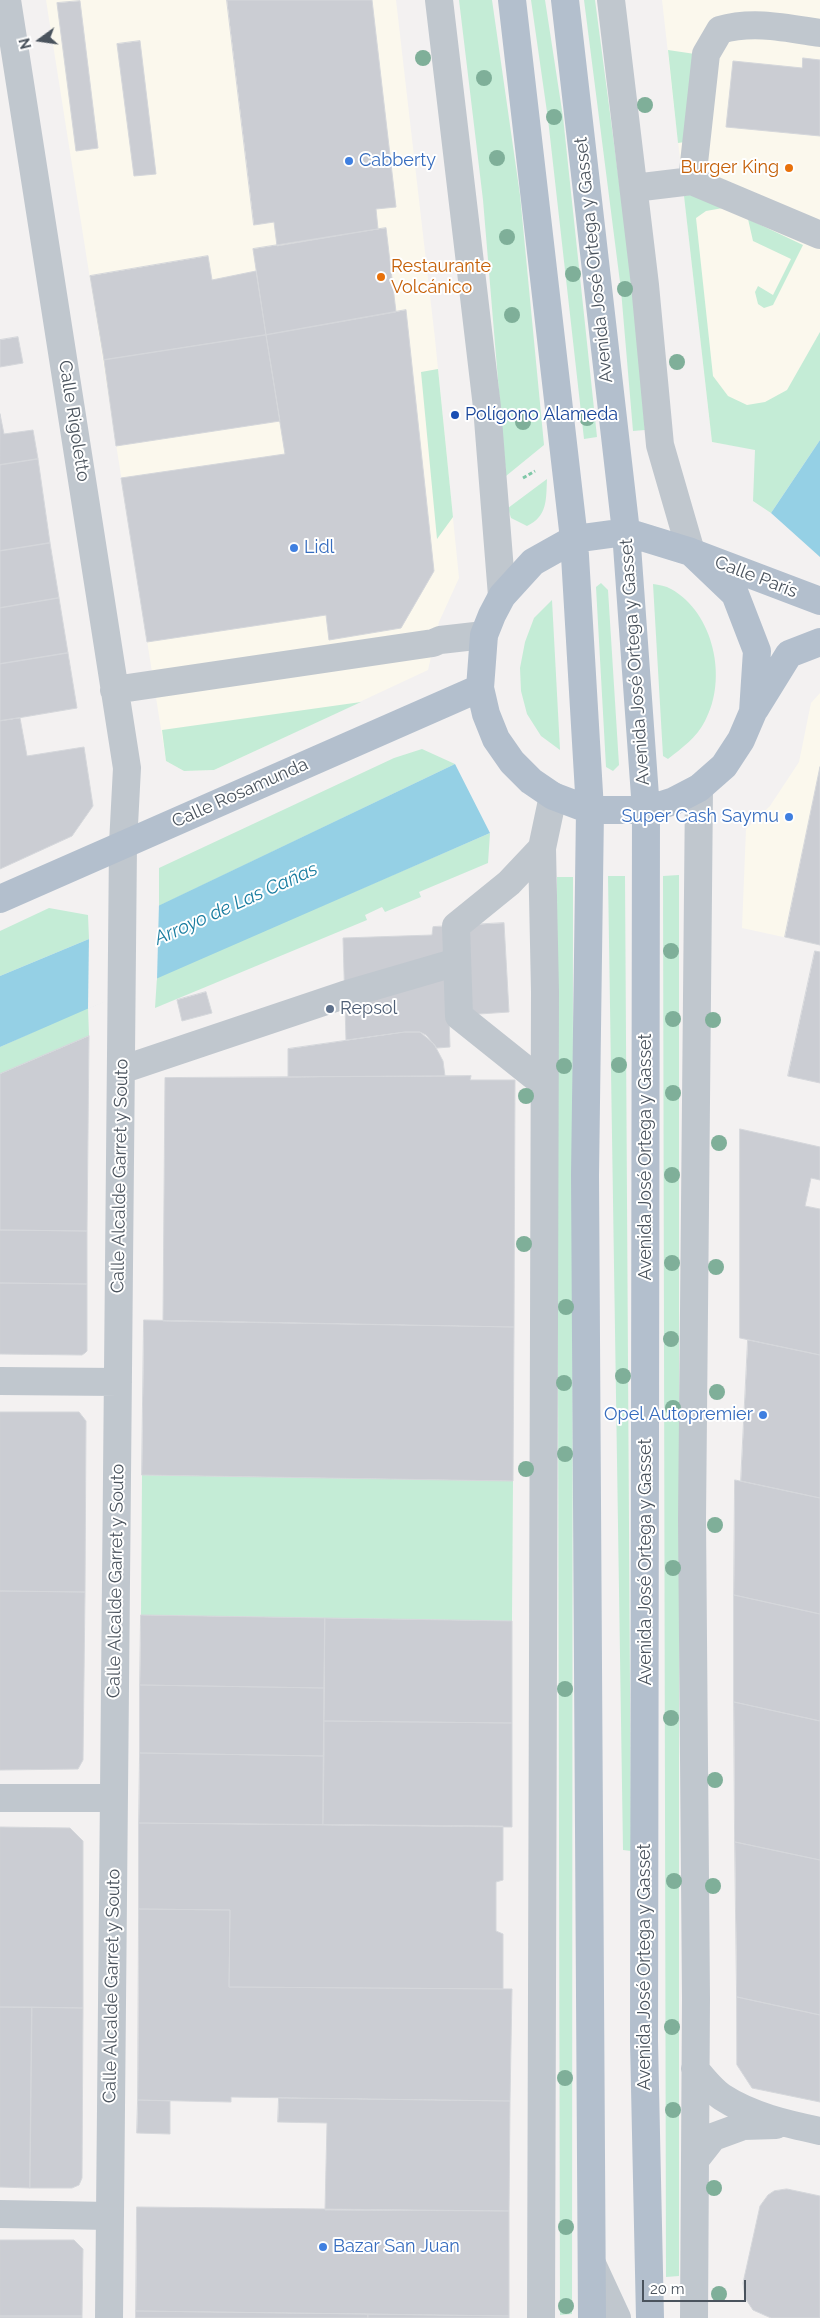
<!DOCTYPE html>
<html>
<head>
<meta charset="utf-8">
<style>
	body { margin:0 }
	#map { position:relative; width:820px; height:2318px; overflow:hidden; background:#f3f1f1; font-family:Raleway,sans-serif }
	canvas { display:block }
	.north { position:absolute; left:15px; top:15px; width:50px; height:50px; -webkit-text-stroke:4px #fff; paint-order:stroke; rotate:256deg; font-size:14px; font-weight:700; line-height:20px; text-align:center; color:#4a535d }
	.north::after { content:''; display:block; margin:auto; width:18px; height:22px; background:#4a535d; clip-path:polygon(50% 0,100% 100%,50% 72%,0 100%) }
	.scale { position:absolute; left:642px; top:2280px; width:104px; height:22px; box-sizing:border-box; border:2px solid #4a535d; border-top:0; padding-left:6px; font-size:15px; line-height:18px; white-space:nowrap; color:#4a535d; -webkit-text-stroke:4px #fff; paint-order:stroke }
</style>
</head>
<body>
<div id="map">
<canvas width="820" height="2318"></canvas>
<div class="north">N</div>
<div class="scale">20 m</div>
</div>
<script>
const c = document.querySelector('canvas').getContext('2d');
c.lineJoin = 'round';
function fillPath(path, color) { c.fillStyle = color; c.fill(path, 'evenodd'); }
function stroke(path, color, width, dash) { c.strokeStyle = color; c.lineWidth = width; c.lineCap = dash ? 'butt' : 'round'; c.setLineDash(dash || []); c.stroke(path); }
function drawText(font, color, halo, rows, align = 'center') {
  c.font = font + ' Raleway,sans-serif'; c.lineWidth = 4; c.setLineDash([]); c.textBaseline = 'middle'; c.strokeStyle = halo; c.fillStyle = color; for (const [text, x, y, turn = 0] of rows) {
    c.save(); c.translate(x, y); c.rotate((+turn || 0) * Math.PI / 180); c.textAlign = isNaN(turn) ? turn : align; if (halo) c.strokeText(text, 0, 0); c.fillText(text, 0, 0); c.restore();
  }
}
const commercial = new Path2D(`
	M46,0h350l39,339 24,239 -20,44 -11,48 -214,100 -30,1 -18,-10z
	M662,0h158v332l-65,117 -43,-7z
	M820,693v252l-78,-17 4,-99 24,-23 29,-44 12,-59z`);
const green = new Path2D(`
	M459,0h33l28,195 24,250 -38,31 -23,-276z
	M531,0h14l18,117 34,320 -13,2 -36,-320z
	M584,0h11l38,287 12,143 -12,1 -12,-141z
	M668,50l27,4 -10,88 -7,1z
	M693,194l30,14 -17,3 -10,7 17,158 15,20 19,9 18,-3 22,-12 33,-58v108l-49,73 -18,-12 2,-51 -43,-8 -28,-246z
	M748,219l55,26 -30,60 -9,3 -6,-4 -3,-12 3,-6 15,9 18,-36 -38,-18z
	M438,369l15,148 -16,22 -16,-167z
	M547,479c-1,20 1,37 -20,47l-16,-8 -3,-10z
	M601,583l7,7 11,175 -6,6 -7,-4 -10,-180z
	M653,584c6,1 13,2 18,5 43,24 57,90 34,132 -8,16 -23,27 -37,38l-5,-3z
	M552,600l8,150 -19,-14 -14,-22 -6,-23 -1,-23 5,-26 9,-24z
	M361,702l-147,68 -30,1 -18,-10 -4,-31z
	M422,749l33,15 -296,142v-38l235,-110z
	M490,833l-2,30 -69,29 2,5 -36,15 -3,-5 -17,8 2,5 -212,88 2,-31z
	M679,875v1401l-13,1 -3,-1401z
	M608,876h17l6,975 -8,-1z
	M557,877h16l-1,1437 -12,1z
	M49,908l39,7 1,24 -89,37v-45z
	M88,1007l1,29 -89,38v-27z
	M142,1475l371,6 -1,140 -371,-6z`);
const water = new Path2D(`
	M820,440v117l-49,-44z
	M455,764l35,69 -490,214v-71l89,-37z`);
const pier = new Path2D(`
	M159,903l-2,77 -69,29 1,-73z`);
const building = new Path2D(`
	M227,0h145l24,207 -20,2 2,20 -101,17 -3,-24 -20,3z
	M80,1l18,147 -22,3 -19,-148z
	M140,41l16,133 -22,2 -17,-132z
	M803,58l17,2v76l-94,-9 7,-66 69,7z
	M386,228l10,84 -130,23 -13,-86z
	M208,256l4,24 44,-9 10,64 -162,25 -14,-84z
	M406,310l28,261 -33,57 -72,12 -3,-25 -179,27 -26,-164 164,-24 -19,-119z
	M266,335l14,86 -164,25 -12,-86z
	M18,337l5,26 -23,4v-27z
	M0,414l4,20 29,-4 5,29 -38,6z
	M38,459l12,84 -50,8v-86z
	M50,543l9,55 -59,10v-57z
	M59,598l9,55 -68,11v-56z
	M68,653l9,55 -77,13v-57z
	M20,718l7,38 57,-9 9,59 -21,30 -72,33v-148z
	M820,767v178l-35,-8z
	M504,923l5,89 -60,4 1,31 -13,1 -11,-13 -6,-3h-15l-59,8 -3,-102 89,-3 1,-8z
	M815,951l5,1v131l-32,-7z
	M206,992l6,21 -30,8 -5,-21z
	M405,1032h15l14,12 9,17 2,15 -157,1v-28z
	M89,1036l-2,195 -87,-1v-156z
	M471,1076l-1,4h45l-1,247 -351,-6 2,-243z
	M740,1129l80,18v33l-9,-2 -6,28 15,3v146l-80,-17z
	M0,1230l87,1v53l-87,-1z
	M0,1283l87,1v67l-2,2 -3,2 -82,-1z
	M144,1320l370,7 -1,154 -371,-6z
	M748,1340l72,15v143l-79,-17z
	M0,1412h79l7,9 -1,171 -85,-1z
	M735,1480l85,18v116l-86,-19z
	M0,1591l85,1 -2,168 -5,9 -78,1z
	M734,1595l86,19v107l-86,-19z
	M141,1615l184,3 -1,70 -184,-3z
	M325,1618l187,3v102l-188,-2z
	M140,1685l184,3v68l-184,-3z
	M734,1702l86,19v139l-85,-18z
	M324,1721l188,2v104l-189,-2z
	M140,1753l184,3 -1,69 -184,-2z
	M139,1823l364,3v54l-7,2v49l7,3v55l-274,-2 1,-77 -91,-1z
	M0,1827l70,1 13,13v167l-83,-1z
	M735,1842l85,18v155l-83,-18z
	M139,1909l91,1 -1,77 283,2 -2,112 -279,-4v5l-93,-2z
	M737,1997l83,18v87l-68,-14 -15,-23z
	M0,2007h32l-2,181 -30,-1z
	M32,2007l51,1 -1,170 -3,7 -7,3h-42z
	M279,2098l231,3 -1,110 -184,-1 2,-87 -49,-1z
	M138,2100l32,1v33l-33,-1z
	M787,2189l33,7v122h-49l-18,-8 -8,-12 -2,-15 17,-77 8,-11 6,-4z
	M137,2207l372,4v105l-373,-5z
	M0,2240h74l9,9 -1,67h-82z
	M136,2311l232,3v4h-232z
	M368,2314l141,2v2h-141z
	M0,2316h82v2h-82z`);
const path = new Path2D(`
	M523,478l12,-7`);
const minor = new Path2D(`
	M7,0l120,768 -4,76 -14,1474
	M439,0l48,407 15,189
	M611,0l34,285 15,160 31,107
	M692,181l14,-127 14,-24c33,-10 67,-2 100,3
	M634,188l58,-7 128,54
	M114,690l319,-47 7,-3 44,-5
	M542,848l-33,35 -53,43 3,90 85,68
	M121,1070l223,-75 113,-33
	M0,1381l118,1
	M0,1798h114
	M695,2069c8,10 17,21 27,28 29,19 65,27 98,34
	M695,2160l18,-23 30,-11 33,-1
	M0,2214l110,2
	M592,2264l25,54
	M541,2318l4,-1326 -3,-144 11,-52
	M694,2318l2,-319 -4,-480 7,-731`);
const major = new Path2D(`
	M512,0l62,539 16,271 -5,365 7,1143
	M565,0l61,532 20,278 -2,1231 6,277
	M691,552l44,42 22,57 -4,61 -12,28 -17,26 -25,22 -25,13 -28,9h-56l-37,-14 -22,-15 -19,-19 -16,-23 -10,-25 -6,-26 4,-53 8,-20 10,-19 31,-34 41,-23 52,-7 65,20 129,49
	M755,709l34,-55 31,-12
	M0,899l480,-211`);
const trees = [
	[423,58],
	[484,78],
	[645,105],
	[554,117],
	[497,158],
	[507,237],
	[573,274],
	[625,289],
	[512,315],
	[677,362],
	[587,418],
	[523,422],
	[671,951],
	[673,1019],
	[713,1020],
	[619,1065],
	[564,1066],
	[673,1093],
	[526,1096],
	[719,1143],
	[672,1175],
	[524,1244],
	[672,1263],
	[716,1267],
	[566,1307],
	[671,1339],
	[623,1376],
	[564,1383],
	[717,1392],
	[673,1408],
	[565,1454],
	[526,1469],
	[715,1525],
	[673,1568],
	[565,1689],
	[671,1718],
	[715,1780],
	[674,1881],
	[713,1886],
	[672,2027],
	[565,2078],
	[673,2110],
	[714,2188],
	[566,2227],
	[719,2294],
	[566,2306]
];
const markers = [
	[349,161,5,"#3f7fe0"],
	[789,168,5,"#e8710a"],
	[381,277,5,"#e8710a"],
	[455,415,5,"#1a4fb4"],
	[294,548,5,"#3f7fe0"],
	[789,817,5,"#3f7fe0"],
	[330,1009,5,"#5c6f8a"],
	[763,1415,5,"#3f7fe0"],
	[323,2247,5,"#3f7fe0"]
];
const shopNames = [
	["Cabberty",359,161],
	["Lidl",304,548],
	["Super Cash Saymu",779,817,"right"],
	["Opel Autopremier",753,1415,"right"],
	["Bazar San Juan",333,2247]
];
const foodNames = [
	["Burger King",779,168],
	["Restaurante",391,267,"left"],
	["Volcánico",391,288,"left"]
];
const streetNames = [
	["Avenida José Ortega y Gasset",594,260,-96],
	["Calle Rigoletto",74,421,81],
	["Calle París",756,577,21],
	["Avenida José Ortega y Gasset",635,662,-94],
	["Calle Rosamunda",240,793,-24],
	["Avenida José Ortega y Gasset",646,1157,-90],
	["Calle Alcalde Garret y Souto",120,1176,-89],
	["Avenida José Ortega y Gasset",646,1562,-90],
	["Calle Alcalde Garret y Souto",116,1581,-89],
	["Avenida José Ortega y Gasset",645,1967,-90],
	["Calle Alcalde Garret y Souto",112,1986,-89]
];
const transitNames = [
	["Polígono Alameda",465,415]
];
const serviceNames = [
	["Repsol",340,1009]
];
const waterNames = [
	["Arroyo de Las Cañas",236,904,-24]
];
fillPath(commercial, '#fbf8ed');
fillPath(green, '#c4ecd6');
fillPath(water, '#95d0e5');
fillPath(pier, '#f3f1f1');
fillPath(building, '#cbcdd3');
stroke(building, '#d5d7db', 1);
stroke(path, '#7fc7a7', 3, [4, 2.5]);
stroke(minor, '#c0c7ce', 28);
stroke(major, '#b3bfcd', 28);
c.fillStyle = '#7faf99';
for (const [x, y] of trees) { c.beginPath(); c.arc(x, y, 8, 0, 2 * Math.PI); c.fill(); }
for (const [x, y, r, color] of markers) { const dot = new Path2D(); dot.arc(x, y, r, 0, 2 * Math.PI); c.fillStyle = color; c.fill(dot); stroke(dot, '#fff', 2); }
drawText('18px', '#366cbe', '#fff', shopNames, 'left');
drawText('18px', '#c56008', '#fff', foodNames, 'right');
drawText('18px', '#4a535d', '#fff', streetNames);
drawText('18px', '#164399', '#fff', transitNames, 'left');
drawText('18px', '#4e5e75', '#fff', serviceNames, 'left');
drawText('italic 19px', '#1a7da0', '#fff', waterNames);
</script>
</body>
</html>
